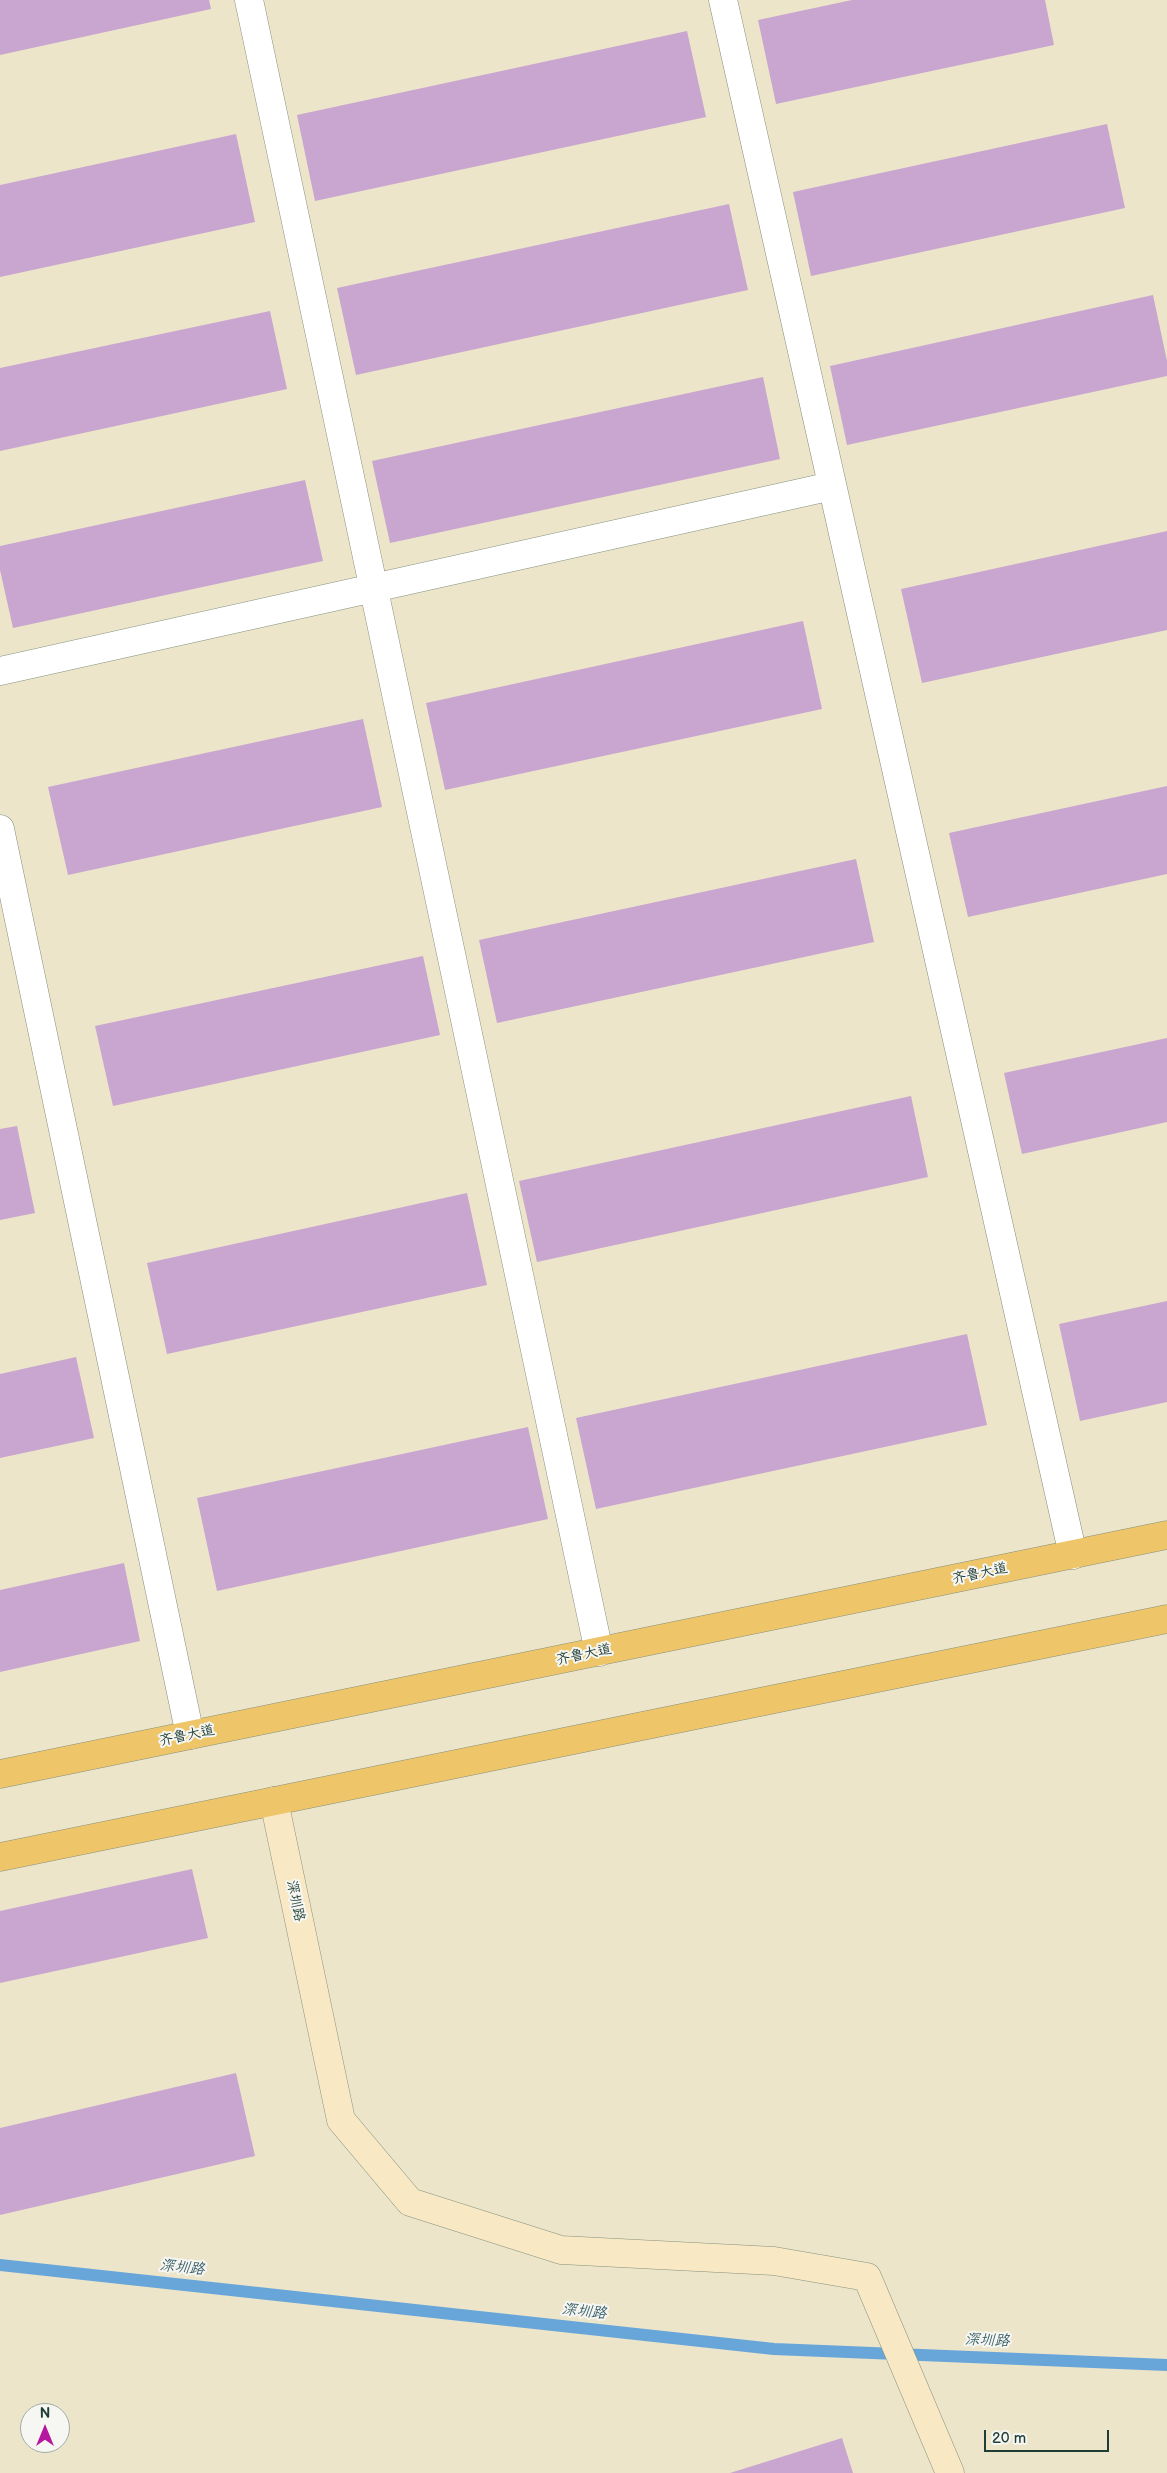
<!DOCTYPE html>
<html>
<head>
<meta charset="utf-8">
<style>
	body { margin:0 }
	#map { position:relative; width:1167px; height:2473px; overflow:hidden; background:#ece5ca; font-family:"Balsamiq Sans",sans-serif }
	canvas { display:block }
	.north { position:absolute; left:20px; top:2403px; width:50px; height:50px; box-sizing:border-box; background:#f6f6f2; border:1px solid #a0aca6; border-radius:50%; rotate:0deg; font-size:14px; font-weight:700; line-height:20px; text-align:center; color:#1f3d34 }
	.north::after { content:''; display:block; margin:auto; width:18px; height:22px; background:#b5179e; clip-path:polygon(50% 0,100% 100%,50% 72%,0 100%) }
	.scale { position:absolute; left:984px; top:2430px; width:125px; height:22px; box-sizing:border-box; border:2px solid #1f3d34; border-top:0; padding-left:6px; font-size:15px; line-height:18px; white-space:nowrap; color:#1f3d34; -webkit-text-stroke:4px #f6f6f2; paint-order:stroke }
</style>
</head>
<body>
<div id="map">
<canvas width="1167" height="2473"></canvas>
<div class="north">N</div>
<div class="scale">20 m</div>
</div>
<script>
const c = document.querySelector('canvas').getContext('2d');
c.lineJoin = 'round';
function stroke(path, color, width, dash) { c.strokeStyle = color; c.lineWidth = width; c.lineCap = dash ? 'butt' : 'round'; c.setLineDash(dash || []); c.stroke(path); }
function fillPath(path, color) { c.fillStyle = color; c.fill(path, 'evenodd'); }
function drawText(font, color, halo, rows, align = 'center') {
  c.font = font + ' "Balsamiq Sans","LXGW WenKai TC",sans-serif'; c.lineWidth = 4; c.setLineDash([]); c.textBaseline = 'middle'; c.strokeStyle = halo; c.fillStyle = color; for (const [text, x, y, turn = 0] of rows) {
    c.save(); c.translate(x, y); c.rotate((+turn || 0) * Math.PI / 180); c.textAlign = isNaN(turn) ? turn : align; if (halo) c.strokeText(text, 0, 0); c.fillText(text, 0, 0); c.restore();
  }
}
const stream = new Path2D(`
	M0,2265l774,84 393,16`);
const building = new Path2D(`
	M0,0h209l2,9 -211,46z
	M852,0h193l9,45 -278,59 -18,-84z
	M687,31l19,86 -391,84 -18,-86z
	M1107,124l18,84 -314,68 -18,-84z
	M236,134l19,88 -255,55v-92z
	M729,204l19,86 -392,85 -19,-87z
	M1153,295l14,66v15l-320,69 -17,-79z
	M270,311l17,78 -287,62v-83z
	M763,377l17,82 -390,84 -18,-82z
	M305,480l18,81 -310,67 -13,-58v-24z
	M1167,531v99l-245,53 -21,-94z
	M803,621l19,88 -377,81 -19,-87z
	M363,719l19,88 -314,68 -20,-88z
	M1167,786v88l-199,43 -19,-84z
	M856,859l18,83 -377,81 -18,-83z
	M423,956l17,79 -327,71 -18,-80z
	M1167,1038v84l-145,32 -18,-81z
	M911,1096l17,81 -391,85 -18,-81z
	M17,1126l18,87 -35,7v-91z
	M467,1193l20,92 -320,69 -20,-91z
	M1167,1301v101l-87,19 -21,-97z
	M967,1334l20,91 -391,84 -20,-91z
	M76,1357l18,81 -94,20v-84z
	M528,1427l20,92 -331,72 -20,-93z
	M124,1563l16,78 -140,31v-82z
	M192,1869l16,69 -208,45v-72z
	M236,2073l19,83 -255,59v-87z
	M842,2438l11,35h-123z`);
const street = new Path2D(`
	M249,0l350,1652
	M723,0l350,1555
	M0,671l832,-185
	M0,829l190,906`);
const secondary = new Path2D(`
	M274,1801l67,319 69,82 151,48 213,11 93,16 83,196`);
const primary = new Path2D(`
	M0,1774l1167,-239
	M0,1857l1167,-238`);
const streetNames = [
	["齐鲁大道",980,1574,-12],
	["齐鲁大道",584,1655,-12],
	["齐鲁大道",187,1736,-12],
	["深圳路",295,1901,78]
];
const waterNames = [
	["深圳路",182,2268,6],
	["深圳路",584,2312,6],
	["深圳路",987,2341,2]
];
stroke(stream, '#68a6da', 12);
fillPath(building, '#c9a6cf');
stroke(street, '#86917f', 29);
stroke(secondary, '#86917f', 29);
stroke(primary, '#86917f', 29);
stroke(street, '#fff', 28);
stroke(secondary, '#f8e8c3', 28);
stroke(primary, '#eec569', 28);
drawText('14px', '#1f3d34', '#f6f6f2', streetNames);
drawText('italic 15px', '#355c66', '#f6f6f2', waterNames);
</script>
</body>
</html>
